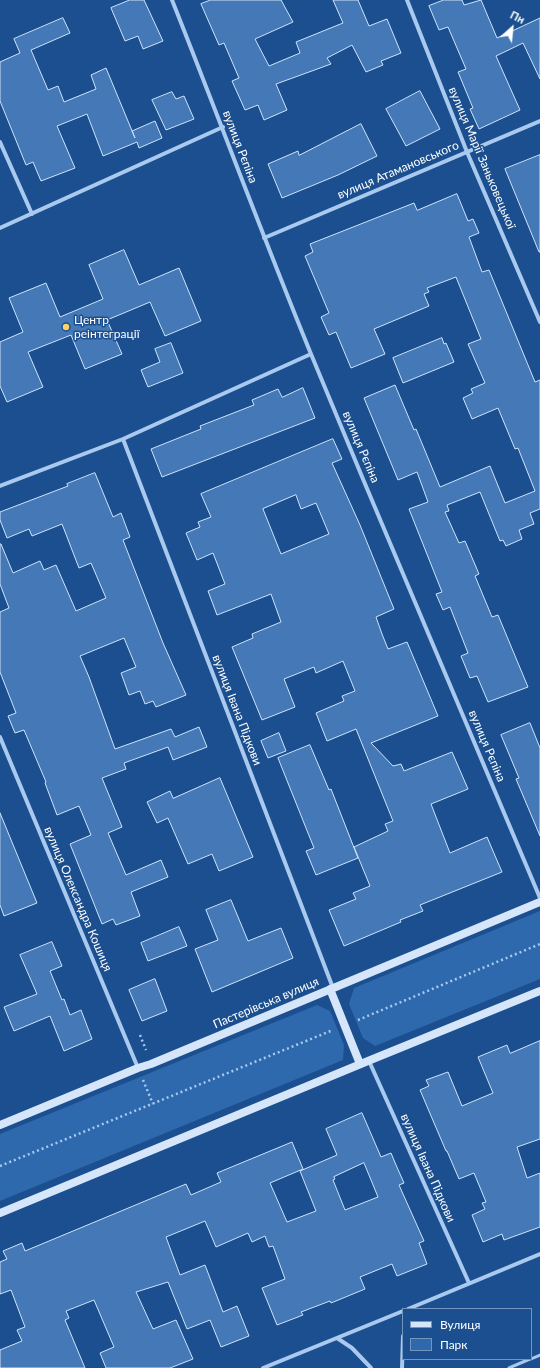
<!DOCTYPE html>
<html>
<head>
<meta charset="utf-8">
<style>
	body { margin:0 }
	#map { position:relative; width:540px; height:1368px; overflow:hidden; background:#1b4f8f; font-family:Lato,sans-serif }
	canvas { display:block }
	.legend { position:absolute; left:402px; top:1308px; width:130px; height:52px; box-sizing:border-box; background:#1b4f8f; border:1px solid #7695bc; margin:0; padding:5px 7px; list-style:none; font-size:12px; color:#fff }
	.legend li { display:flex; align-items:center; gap:8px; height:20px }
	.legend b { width:20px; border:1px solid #7695bc }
	.north { position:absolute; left:492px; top:8px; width:40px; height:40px; -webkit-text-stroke:3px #1b4f8f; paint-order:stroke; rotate:27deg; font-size:11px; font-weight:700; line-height:16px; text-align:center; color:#fff }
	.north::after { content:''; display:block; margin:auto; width:14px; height:18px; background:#fff; clip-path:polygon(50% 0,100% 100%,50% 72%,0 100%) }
</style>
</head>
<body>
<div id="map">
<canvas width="540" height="1368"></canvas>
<ul class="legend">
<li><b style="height:5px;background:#d6e6fa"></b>Вулиця</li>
<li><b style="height:11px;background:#2e69ad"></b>Парк</li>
</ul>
<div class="north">Пн</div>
</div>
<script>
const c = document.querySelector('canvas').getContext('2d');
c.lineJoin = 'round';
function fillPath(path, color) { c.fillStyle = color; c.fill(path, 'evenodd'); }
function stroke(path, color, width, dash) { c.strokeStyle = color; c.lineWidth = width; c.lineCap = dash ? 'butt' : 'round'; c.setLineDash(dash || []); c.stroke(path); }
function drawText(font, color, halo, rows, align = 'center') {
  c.font = font + ' Lato,sans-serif'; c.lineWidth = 3; c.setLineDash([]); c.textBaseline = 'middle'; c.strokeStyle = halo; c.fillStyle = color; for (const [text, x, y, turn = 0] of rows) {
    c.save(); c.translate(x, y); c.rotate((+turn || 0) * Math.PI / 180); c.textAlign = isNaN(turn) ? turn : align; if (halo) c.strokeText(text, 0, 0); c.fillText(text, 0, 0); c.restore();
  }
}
const green = new Path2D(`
	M540,911v68l-165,67 -12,-8 -14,-34 5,-16z
	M317,1005l13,6 14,34 -1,15 -343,141v-67z`);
const building = new Path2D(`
	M130,0h14l19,41 -20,8 -5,-13 -13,5 -14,-33z
	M211,0h70l12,22 -38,17 14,27 31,-13 -4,-11 47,-19 -10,-23h25l11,26 18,-7 14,34 -20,8 2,4 -17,7 -14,-27 -25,13 4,6 -55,20 11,26 -23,10 -6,-15 -13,5 -13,-29 7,-3 -15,-35 -5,2 -18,-41z
	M444,0h18l2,5 17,-5 16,38 43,-20v61l-17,-36 -27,13 24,54 -41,19 -9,-20 3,-1 -15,-36 8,-3 -18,-42 -9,3 -10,-24z
	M63,18l7,15 -39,17 17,40 10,-4 6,16 32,-13 -5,-14 15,-7 29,70 -3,-7 23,-10 7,17 -23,10 -2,-6 -34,14 -16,-42 -30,12 18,42 -34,13 -8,-19 -7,3 -26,-64v-39l20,-9 -6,-14z
	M420,91l20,38 -34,17 -20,-37z
	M172,92l4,7 8,-3 10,23 -28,11 -14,-30z
	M361,124l16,32 -39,19 -56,23 -14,-34 30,-13 1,4z
	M540,155v97h-1l-34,-83z
	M457,194l11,27 5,-2 6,14 -10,4 13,35 7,-2 46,112 5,-2v129l-10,4 4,11 -15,6 3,9 -16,7 -3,-6 -3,1 -20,-49 -33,13 2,6 -4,1 14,31 6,-2 14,33 -4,2 17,41 6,-2 30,72 -40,15 -11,-26 -7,2 -9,-22 7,-3 -18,-46 -7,3 -7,-16 6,-2 -33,-83 19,-7 -11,-30 -19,8 -34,-82 31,-13 19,45 2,-1 24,58 50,-21 15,37 30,-12 -17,-43 -3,1 -17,-41 -26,11 -9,-21 10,-5 -2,-4 14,-6 -17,-39 13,-5 -25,-62 -29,11 2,4 -5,2 5,12 -55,23 11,25 -34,14 -15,-36 -7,3 -8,-18 8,-4 -24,-57 8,-4 -3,-8 104,-41 3,7z
	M124,250l15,35 40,-17 22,53 -36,15 -15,-34 -43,18 15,34 -37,15 -14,-34 -43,17 15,35 -36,15 -7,-16v-44l23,-10 -14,-34 37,-15 14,34 43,-18 -14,-34z
	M442,338l2,6 2,-1 8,19 -51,21 -10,-25z
	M171,343l12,30 -35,14 -7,-17 19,-8 -5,-13z
	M303,388l12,30 -153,59 -11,-28 50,-20 -1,-3 54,-21 -2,-5 26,-11 4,8z
	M333,439l9,20 -10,4 28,62 34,84 -18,8 6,17 6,15 19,-7 31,74 -67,27 22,23 8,-2 3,7 48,-19 16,37 -37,15 19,49 37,-16 15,35 -82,33 3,6 -23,9 1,2 -57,24 -15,-36 27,-11 -3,-6 17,-7 -16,-39 34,-16 -3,-7 8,-3 -37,-92 -29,12 -11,-28 28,-12 -2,-5 13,-5 -12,-30 -27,12 -2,-6 -30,12 11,28 -33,13 -30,-73 21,-9 -1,-4 29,-12 -10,-28 -54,21 -9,-24 17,-7 -12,-31 -16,7 -11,-27 14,-6 -2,-5 13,-5 -10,-23zM296,495l5,14 15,-6 13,31 -48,20 -18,-45z
	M95,473l18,44 8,-4 9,24 -7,3 40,103 23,52 -30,12 -3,-6 -8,3 -5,-13 -11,4 -8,-22 15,-6 -12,-29 -44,18 9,21 26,72 56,-20 4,8 24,-10 8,20 -34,13 -5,-13 -44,16 2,6 -24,9 20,49 -14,6 18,42 35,-15 7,17 -37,15 9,24 -24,9 -3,-6 -11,5 -32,-80 21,-9 -12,-29 -22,9 -12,-32 1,-1 -22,-52 -9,3 -7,-17 8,-3 -16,-41v-60l9,-4 -9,-24v-40h1l12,29 27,-12 4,9 12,-5 20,46 30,-13 -15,-35 -12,5 -17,-44 -30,12 -3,-7 -22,9 -7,-18v-8l68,-26 -1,-2z
	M530,723l10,25v88l-24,-57 3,-1 -18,-43z
	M279,733l7,18 -18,7 -7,-17z
	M310,745l19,45 2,-1 27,69 -42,17 -10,-24 8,-3 -36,-90z
	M220,778l33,79 -34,14 -7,-17 -24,10 -20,-46 -11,5 -10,-21 23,-11 3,7z
	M0,813l37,90 -33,13 -4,-11z
	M231,900l17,41 33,-13 12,30 -81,34 -17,-43 23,-9 -12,-30z
	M179,927l8,19 -39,15 -7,-18z
	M52,942l10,24 -12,5 12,29 2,-1 6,16 11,-5 11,29 -28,12 -14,-35 -36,15 -10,-24 33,-13 -17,-39z
	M155,979l12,32 -25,10 -13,-31z
	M540,1041v98l-23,8 10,31 13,-5v54l-36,13 -2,-6 -19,8 -11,-27 13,-6 -3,-6 4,-1 -12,-29 -15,6 -12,-28h-1l-26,-61 9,-4 -3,-6 22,-8 14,34 31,-13 -15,-36 29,-12 3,8z
	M362,1113l19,44 10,-4 5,12 8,18 -5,2 25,56 -5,2 8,21 -30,12 -5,-12 -32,13 5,12 -34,14 -1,-2 -29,11 2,3 -26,10 -15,-37 23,-9 -12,-33 -4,1 -4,-11 -13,6 -4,-9 -32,14 -11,-26 -39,16 14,38 25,-10 18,47 14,-6 12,30 -28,11 -11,-27 -23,9 -19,-47 -32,10 17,37 23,-9 17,39 -23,9h-64l-6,-15 14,-6 -20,-47 -28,11 3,7 -4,2 20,48h-85v-18l22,-9 -5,-11 8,-3 -14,-37 -11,4v-32l7,-3 -4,-8 19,-8 3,8 161,-67 5,11 30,-13 -4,-9 75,-31 11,27 -33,14 17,39 29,-11 -16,-40 37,-16 -11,-26zM364,1163l14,34 -33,13 -12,-30 2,-1 -1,-2z`);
const path = new Path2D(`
	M358,1020l182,-76
	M140,1035l6,15
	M143,1080l10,24
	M0,1166l333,-136`);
const lane = new Path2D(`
	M531,1359l9,-4
	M509,1368l21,-9`);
const street = new Path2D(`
	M172,0c47,118 91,237 139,354 75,182 153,363 229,544
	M407,0l60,152 73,170
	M0,142l32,72
	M0,228l223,-101
	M264,238l276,-117
	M123,439l210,549
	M0,486l123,-47 188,-85
	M0,737l138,331
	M369,1061l100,222
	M408,1309l132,-55
	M337,1338l15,10 19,20
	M263,1368l140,-57
	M402,1368l1,-32`);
const secondary = new Path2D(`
	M330,989l30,75
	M0,1125l138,-57 13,-4 389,-162
	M0,1213l368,-152 172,-70`);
const markers = [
	[66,327,4,"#ffd166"]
];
const streetNames = [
	["вулиця Рєпіна",240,147,69],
	["вулиця Марії Заньковецької",482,158,67],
	["вулиця Атамановського",398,170,-23],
	["вулиця Рєпіна",361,447,67],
	["вулиця Івана Підкови",237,710,69],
	["вулиця Рєпіна",487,746,67],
	["вулиця Олександра Кошиця",78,899,67],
	["Пастерівська вулиця",266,1003,-23],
	["вулиця Івана Підкови",428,1168,66]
];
const poiNames = [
	["Центр",74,320],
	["реінтеграції",74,334]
];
fillPath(green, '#2e69ad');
fillPath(building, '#4478b7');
stroke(building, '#cfe3fa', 1);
stroke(path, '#a9c9ee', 2.5, [2, 3]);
stroke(lane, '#a9c9ee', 3);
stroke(street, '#a9c9ee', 4);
stroke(secondary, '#d6e6fa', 8);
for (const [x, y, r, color] of markers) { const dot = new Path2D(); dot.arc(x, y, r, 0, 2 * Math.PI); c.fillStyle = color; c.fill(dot); stroke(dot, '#1b4f8f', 1.5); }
drawText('12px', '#fff', '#1b4f8f', streetNames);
drawText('12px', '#fff', '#1b4f8f', poiNames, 'left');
</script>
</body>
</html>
